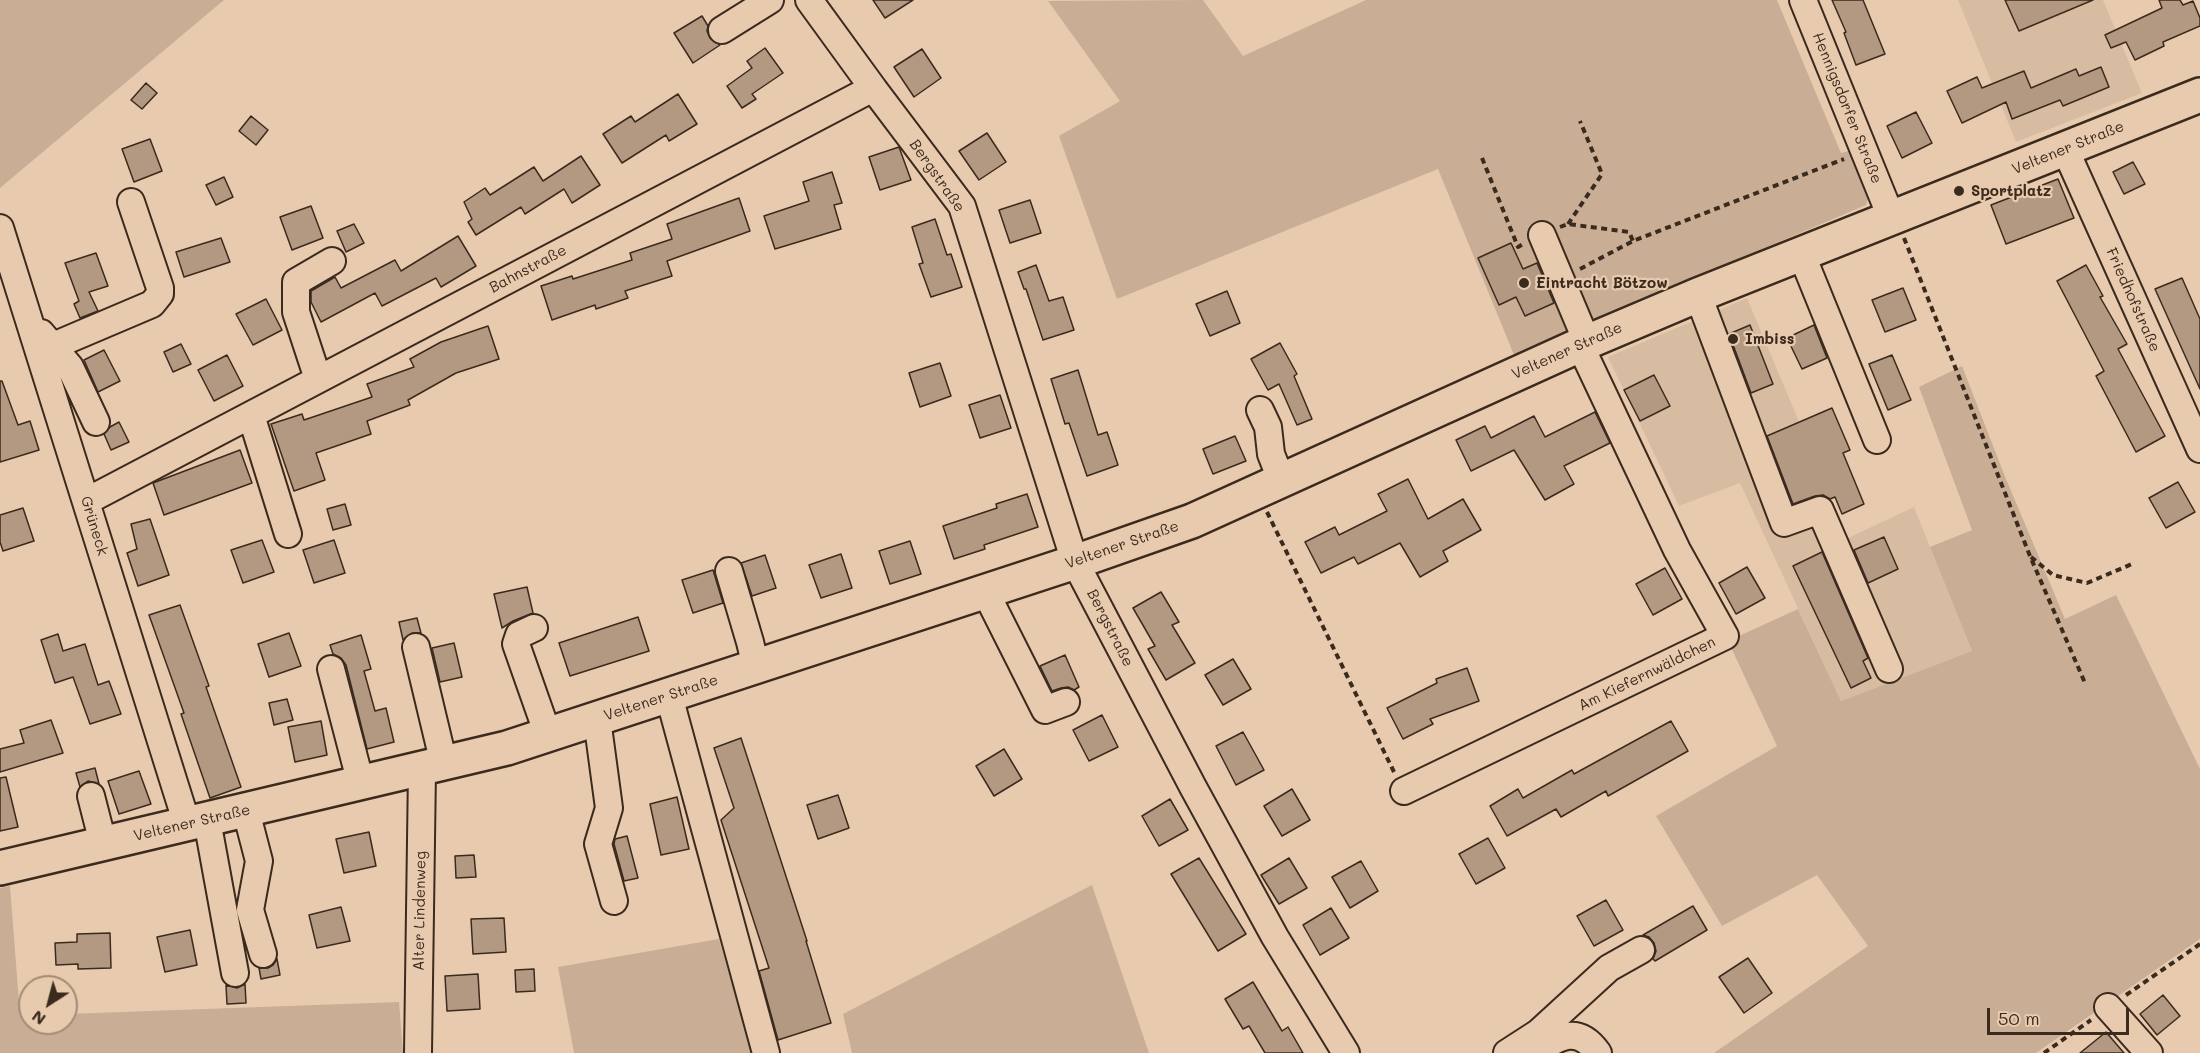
<!DOCTYPE html>
<html>
<head>
<meta charset="utf-8">
<style>
	body { margin:0 }
	#map { position:relative; width:2200px; height:1053px; overflow:hidden; background:#e8cbaf; font-family:Mali,sans-serif }
	canvas { display:block }
	.north { position:absolute; left:18px; top:975px; width:60px; height:60px; box-sizing:border-box; background:#e8cbaf; border:2px solid #a38b75; border-radius:50%; rotate:216deg; font-size:16px; font-weight:700; line-height:24px; text-align:center; color:#3b2a1e }
	.north::after { content:''; display:block; margin:auto; width:21px; height:27px; background:#3b2a1e; clip-path:polygon(50% 0,100% 100%,50% 72%,0 100%) }
	.scale { position:absolute; left:1987px; top:1008px; width:142px; height:27px; box-sizing:border-box; border:3px solid #3b2a1e; border-top:0; padding-left:8px; font-size:18px; line-height:21px; white-space:nowrap; color:#3b2a1e; -webkit-text-stroke:4px #e8cbaf; paint-order:stroke }
</style>
</head>
<body>
<div id="map">
<canvas width="2200" height="1053"></canvas>
<div class="north">N</div>
<div class="scale">50 m</div>
</div>
<script>
const c = document.querySelector('canvas').getContext('2d');
c.lineJoin = 'round';
function fillPath(path, color) { c.fillStyle = color; c.fill(path, 'evenodd'); }
function stroke(path, color, width, dash) { c.strokeStyle = color; c.lineWidth = width; c.lineCap = dash ? 'butt' : 'round'; c.setLineDash(dash || []); c.stroke(path); }
function drawText(font, color, halo, rows, align = 'center') {
  c.font = font + ' Mali,sans-serif'; c.lineWidth = 4.5; c.setLineDash([]); c.textBaseline = 'middle'; c.strokeStyle = halo; c.fillStyle = color; for (const [text, x, y, turn = 0] of rows) {
    c.save(); c.translate(x, y); c.rotate((+turn || 0) * Math.PI / 180); c.textAlign = isNaN(turn) ? turn : align; if (halo) c.strokeText(text, 0, 0); c.fillText(text, 0, 0); c.restore();
  }
}
const built = new Path2D(`
	M1958,0h145l39,93 -126,49z
	M1747,298l101,240 66,-31 58,144 -131,50 -101,-218 -61,23 -71,-149z`);
const green = new Path2D(`
	M0,0h224l-224,188z
	M1203,0l40,56 123,-56h411l64,153 11,-3 18,42 -4,13 -352,150 -76,-186 -321,130 -58,-163 61,-35 -72,-100z
	M1962,366l42,108 61,145 51,-24 84,174v170l-164,114h-322l154,-107 -51,-71 -95,51 -66,-110 121,-70 -49,-105 70,-32 43,92 131,-50 -42,-104 42,-17 -53,-143z
	M1092,885l57,168h-297l-9,-39z
	M10,886l10,129h10v8h36v-9l333,-12 4,51h-403v-165z
	M719,939l33,114h-178l-16,-86z`);
const building = new Path2D(`
	M873,0h40l-28,18z
	M1832,0h31l22,54 -29,11 -12,-32 2,-1z
	M2005,0h88l-74,31z
	M2159,0h21l3,5 10,-4 7,17v8l-37,16 1,4 -29,14 -9,-18 -15,6 -6,-13 57,-27z
	M702,16l6,10 -1,5 3,7 10,7 -27,18 -19,-30z
	M765,48l18,25 -31,21 4,5 -14,9 -15,-22 25,-18 -5,-7z
	M922,49l19,29 -27,19 -20,-30z
	M2101,67l8,20 -46,19 -3,-6 -48,19 -6,-17 -44,21 -15,-32 30,-14 5,11 42,-17 7,17 45,-19 3,7z
	M146,83l11,10 -15,16 -11,-9z
	M678,94l19,30 -28,17 -3,-6 -44,28 -19,-29 28,-18 4,6z
	M1916,112l16,31 -30,15 -15,-32z
	M251,116l17,14 -12,15 -17,-14z
	M987,133l19,29 -27,18 -20,-29z
	M150,139l12,32 -28,11 -12,-33z
	M899,147l12,33 -31,10 -11,-33z
	M581,156l19,29 -28,18 -8,-14 -39,25 -4,-7 -45,28 -8,-13 4,-3 -8,-17 21,-14 5,7 44,-28 9,14z
	M2133,162l12,22 -21,10 -11,-22z
	M832,172l10,31 -8,2 7,24 -66,20 -11,-33 45,-15 -6,-19z
	M224,177l9,20 -17,8 -10,-20z
	M2058,179l16,39 -68,26 -15,-39z
	M739,198l11,33 -83,30 5,15 -47,15 3,7 -32,11 -1,-4 -43,15 -11,-34 31,-10 1,3 59,-19 -2,-7 42,-14 -5,-15z
	M1030,200l11,33 -31,10 -11,-33z
	M311,206l12,32 -31,12 -12,-33z
	M935,219l12,36 4,-1 11,33 -31,10 -12,-33 4,-1 -11,-36z
	M354,224l10,19 -18,9 -9,-21z
	M458,236l18,30 -35,21 -5,-9 -54,28 -7,-13 -54,29 -10,-20v-11l24,-14 6,11 54,-28 6,11z
	M221,238l9,24 -46,15 -8,-25z
	M1511,243l12,26 14,-6 17,40 -29,13 -9,-19 -17,8 -21,-47z
	M96,253l12,33 -19,6 9,19 -18,7 -6,-14 5,-3 -14,-38z
	M1036,265l13,36 14,-4 11,33 -31,10 -17,-51h-2l-6,-17z
	M2086,265l17,31 -3,1 27,47 -9,5 47,87 -29,16 -40,-76 8,-5 -47,-90z
	M2182,278l18,41v70l-45,-100z
	M1903,288l13,32 -31,12 -13,-32z
	M1227,291l13,32 -30,13 -14,-32z
	M266,299l16,31 -29,15 -17,-31z
	M1750,325l23,59 -22,9 -22,-59z
	M1814,325l13,33 -25,11 -15,-31z
	M488,326l11,33 -43,14 -48,27 2,5 -43,16 4,13 -55,19 9,27 -31,11 -23,-67 31,-10 2,6 68,-23 -5,-13 47,-17 -4,-8 31,-17z
	M1280,343l17,31 -3,2 18,43 -15,6 -18,-41 -11,6 -17,-31z
	M181,344l10,20 -18,8 -9,-20z
	M104,350l16,31 -22,11 -14,-32z
	M227,355l16,31 -29,15 -16,-31z
	M1892,355l19,45 -23,10 -19,-46z
	M940,363l11,33 -31,11 -11,-34z
	M1078,370l20,65 9,-3 11,33 -31,11 -18,-53 -4,1 -14,-45z
	M1654,375l16,31 -30,15 -16,-31z
	M0,381h2l16,44 12,-4 9,29 -39,12z
	M1000,395l11,33 -31,10 -11,-33z
	M1832,408l18,42 -7,3 21,51 -22,10 -7,-17 -5,2 -7,-4 -8,1 -22,8 -26,-68z
	M1595,412l15,31 -46,23 10,18 -29,16 -31,-50 -43,21 -15,-31 29,-14 6,12 43,-22 11,21z
	M119,422l10,20 -18,8 -7,-16 6,-7z
	M1235,436l11,25 -33,13 -10,-25z
	M240,450l12,33 -88,32 -11,-32z
	M1408,479l20,40 35,-20 18,31 -38,21 5,10 -28,16 -20,-34 -42,21 -4,-7 -33,16 -16,-31 30,-15 4,8 48,-24 -9,-17z
	M2178,482l17,30 -29,16 -17,-30z
	M1027,494l11,33 -54,18 1,4 -31,10 -11,-33 54,-18 -1,-4z
	M345,504l6,21 -18,5 -6,-21z
	M23,508l11,33 -31,10 -3,-9v-27z
	M150,519l19,56 -31,11 -11,-33 10,-4 -6,-25z
	M1884,537l14,32 -30,14 -14,-33z
	M262,540l12,32 -31,11 -12,-33z
	M334,540l11,33 -31,10 -11,-33z
	M910,541l11,33 -31,10 -11,-33z
	M1822,552l46,106 -5,3 8,17 -20,10 -58,-122z
	M841,554l11,34 -31,10 -12,-33z
	M765,555l11,33 -24,8 -11,-33z
	M1747,567l18,31 -29,16 -17,-31z
	M1665,568l17,31 -29,16 -17,-31z
	M713,570l10,33 -30,10 -11,-33z
	M527,587l6,26 -20,8 -11,7 -8,-34z
	M1161,592l18,30 -7,3 23,38 -29,17 -18,-31 7,-3 -22,-38z
	M180,605l29,81 -3,1 35,100 -31,11 -29,-84 3,-1 -35,-98z
	M638,617l11,34 -79,25 -11,-33z
	M417,618l4,15h-9l-9,7 -4,-18z
	M289,633l12,33 -32,11 -11,-33z
	M58,634l5,17 22,-7 13,41 11,-4 12,33 -31,10 -17,-47 -18,6 -14,-43z
	M361,635l10,34 -7,2 11,40 11,-3 8,34 -27,7 -21,-84 -5,-7 -8,-4 -3,-9z
	M454,643l8,34 -22,5 -8,-34z
	M1065,655l14,32 -5,3 -6,-3 -7,1 -9,3 -12,-25z
	M1233,659l18,30 -28,16 -18,-30z
	M1467,668l12,33 -49,18 3,5 -30,15 -16,-31 50,-25 -1,-4z
	M287,699l6,21 -19,5 -5,-22z
	M1102,715l16,32 -29,14 -16,-31z
	M51,720l12,33 -63,19v-23l24,-6 -4,-13z
	M321,721l6,34 -32,7 -7,-35z
	M1671,721l17,30 -80,45 -2,-5 -45,26 -5,-8 -49,27 -17,-30 28,-17 5,9 49,-28 2,4z
	M1243,732l21,38 -28,15 -20,-39z
	M741,738l66,203h-1l25,82 -53,17 -19,-69 10,-3 -48,-148 13,-12 -20,-60z
	M1004,749l18,30 -28,17 -18,-30z
	M95,768l4,16 -11,-3 -8,6 -4,-14z
	M139,771l12,33 -32,10 -11,-33z
	M6,777l12,50 -18,4v-53z
	M1292,789l18,31 -28,16 -18,-30z
	M838,795l11,33 -31,11 -11,-34z
	M677,797l12,52 -28,6 -11,-51z
	M1170,799l18,31 -29,16 -17,-30z
	M369,832l7,34 -32,7 -8,-34z
	M627,836l11,42 -14,3 -10,-37 1,-5z
	M1488,838l17,30 -29,16 -17,-30z
	M474,855l2,22 -20,1 -1,-22z
	M1199,858l47,76 -28,17 -47,-77z
	M1289,858l18,30 -28,16 -18,-29z
	M1361,861l17,30 -28,17 -18,-31z
	M1606,900l17,30 -29,16 -17,-30z
	M1693,906l14,24 -52,31 -2,-2 3,-8 -2,-8 -5,-6 -6,-2z
	M341,907l9,34 -33,7 -8,-33z
	M1331,908l18,30 -29,17 -17,-30z
	M504,918l2,34 -33,2 -2,-35z
	M190,930l7,35 -32,7 -8,-35z
	M110,933l1,35 -33,1v-5l-22,1 -1,-22 22,-1v-8z
	M1748,958l24,35 -28,20 -25,-36z
	M277,959l3,16 -19,4 -2,-11h9l5,-3z
	M534,969l1,22 -19,1 -1,-22z
	M478,974l2,35 -33,2 -2,-35z
	M1253,982l29,49 6,-4 15,26h-38l-16,-27 -6,3 -18,-30z
	M245,984l1,19 -19,1 -1,-19 11,3z
	M2163,995l17,21 -23,19 -17,-21z
	M2106,1032l18,21h-44z`);
const path = new Path2D(`
	M1482,158l36,89 5,-3
	M1568,224l34,-50 -22,-53
	M1560,227l8,-3 61,8 4,9
	M1904,238l126,318 55,127
	M1580,269l53,-28 211,-82
	M1267,512l127,260
	M2031,557l22,18 34,8 45,-19
	M2126,995l74,-51
	M2044,1053l47,-33`);
const minor = new Path2D(`
	M1803,0l88,217
	M722,30l48,-30
	M873,88l89,118 113,356 118,225 82,150 71,116
	M2065,149l135,300
	M0,228l187,596
	M1542,235l45,107
	M1801,253l76,187
	M1698,295l86,228 36,-13 69,159
	M41,333l29,34 26,55
	M39,352l113,-48 8,-10v-6l-29,-86
	M318,379l-22,-67v-30l36,-21
	M1260,410l8,17 3,27 11,28
	M251,415l37,119
	M87,501l786,-413 -64,-88
	M729,571l21,71 6,25
	M986,593l59,117 21,-8
	M534,628l-15,7 -3,9 32,91
	M416,647l28,117
	M331,669l30,115
	M669,696l97,357
	M597,719l12,89 -11,36 16,57
	M1404,791l321,-155 -48,-86 -97,-205
	M91,796l12,47
	M246,811l13,50 -9,49 13,44
	M207,820l28,153
	M2108,1007l41,46
	M418,1053l4,-283
	M1507,1053l31,-20 71,-65 32,-18
	M1533,1053c24,-15 44,-30 65,0`);
const major = new Path2D(`
	M0,868l507,-120 568,-186 117,-41 388,-176 118,-50 502,-200`);
const markers = [
	[1959,191,6,"#3b2a1e"],
	[1524,283,6,"#3b2a1e"],
	[1733,339,6,"#3b2a1e"]
];
const streetNames = [
	["Hennigsdorfer Straße",1847,108,68],
	["Veltener Straße",2068,148,-22],
	["Bergstraße",937,176,55],
	["Bahnstraße",528,269,-28],
	["Friedhofstraße",2133,300,66],
	["Veltener Straße",1567,351,-24],
	["Grüneck",94,526,73],
	["Veltener Straße",1122,545,-19],
	["Bergstraße",1110,628,63],
	["Am Kiefernwäldchen",1647,674,-26],
	["Veltener Straße",661,698,-18],
	["Veltener Straße",192,823,-13],
	["Alter Lindenweg",420,911,-89]
];
const poiNames = [
	["Sportplatz",1971,191],
	["Eintracht Bötzow",1536,283],
	["Imbiss",1745,339]
];
fillPath(built, '#d8bca2');
fillPath(green, '#c9ae95');
fillPath(building, '#b39982');
stroke(building, '#3b2a1e', 1.5);
stroke(minor, '#3b2a1e', 30);
stroke(major, '#3b2a1e', 38);
stroke(path, '#3b2a1e', 4, [6, 4.5]);
stroke(minor, '#e8cbaf', 26);
stroke(major, '#e8cbaf', 33);
for (const [x, y, r, color] of markers) { const dot = new Path2D(); dot.arc(x, y, r, 0, 2 * Math.PI); c.fillStyle = color; c.fill(dot); stroke(dot, '#e8cbaf', 2); }
drawText('15px', '#3b2a1e', '#e8cbaf', streetNames);
drawText('bold 15px', '#3b2a1e', '#e8cbaf', poiNames, 'left');
</script>
</body>
</html>
